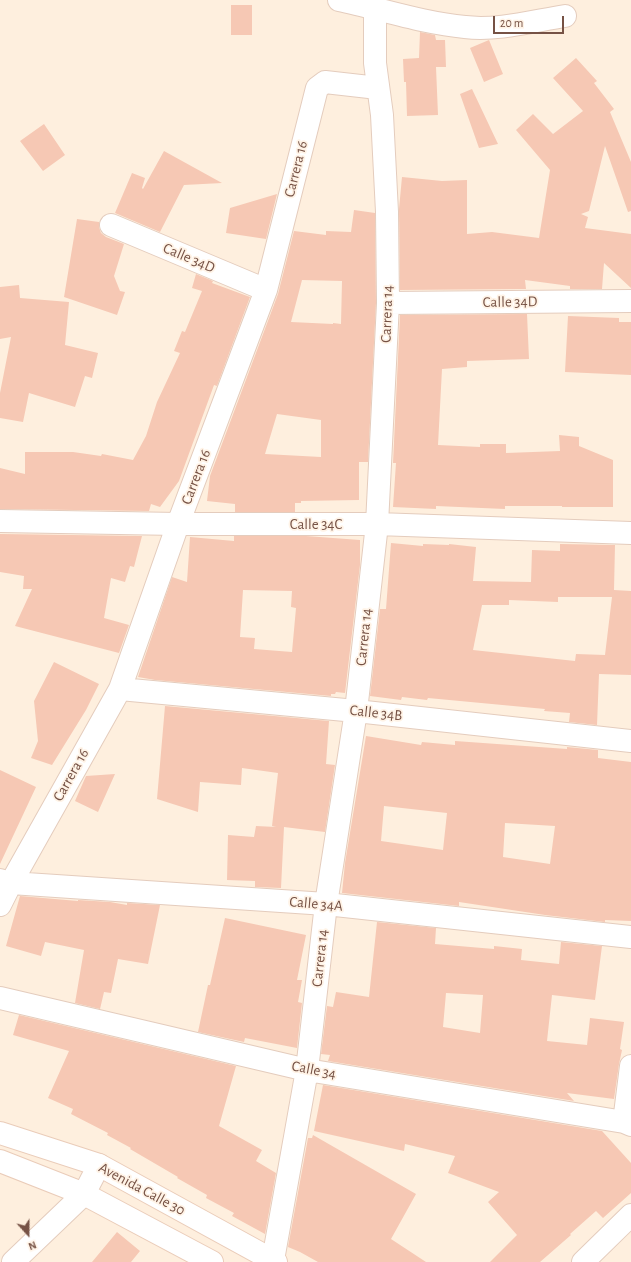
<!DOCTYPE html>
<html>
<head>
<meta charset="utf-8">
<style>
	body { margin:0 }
	#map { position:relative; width:631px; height:1262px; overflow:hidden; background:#feefde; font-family:"Alegreya Sans",sans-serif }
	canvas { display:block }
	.north { position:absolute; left:8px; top:1214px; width:40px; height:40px; -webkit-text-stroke:3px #fff3e6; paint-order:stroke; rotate:159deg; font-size:11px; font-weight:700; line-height:16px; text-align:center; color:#765245 }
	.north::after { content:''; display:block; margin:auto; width:14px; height:18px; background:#765245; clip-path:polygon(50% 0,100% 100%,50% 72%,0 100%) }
	.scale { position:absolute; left:493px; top:16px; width:71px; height:18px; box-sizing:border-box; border:2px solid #765245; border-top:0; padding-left:5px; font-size:12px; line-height:14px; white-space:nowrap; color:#765245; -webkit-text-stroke:3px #fff3e6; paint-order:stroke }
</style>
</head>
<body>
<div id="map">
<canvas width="631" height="1262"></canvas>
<div class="north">N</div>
<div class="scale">20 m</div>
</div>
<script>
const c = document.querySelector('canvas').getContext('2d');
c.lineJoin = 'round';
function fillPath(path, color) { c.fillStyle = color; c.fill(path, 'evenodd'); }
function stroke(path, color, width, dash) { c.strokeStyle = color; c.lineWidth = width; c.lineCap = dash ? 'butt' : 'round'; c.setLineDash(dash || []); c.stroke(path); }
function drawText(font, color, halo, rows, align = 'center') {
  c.font = font + ' "Alegreya Sans",sans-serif'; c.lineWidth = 3.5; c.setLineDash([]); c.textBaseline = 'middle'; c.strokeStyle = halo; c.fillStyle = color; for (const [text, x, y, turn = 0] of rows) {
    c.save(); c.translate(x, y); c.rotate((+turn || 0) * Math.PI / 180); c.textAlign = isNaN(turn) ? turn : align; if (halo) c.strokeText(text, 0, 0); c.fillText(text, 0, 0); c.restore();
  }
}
const building = new Path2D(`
	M231,5h21v30h-21z
	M420,32l15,3 1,5h9l1,27h-10l2,48 -31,1 -1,-34h-2l-1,-23 16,-1z
	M489,40l14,34 -19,8 -14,-34z
	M576,58l21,23 -3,2 20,26 -4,3 21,50v49l-3,1 -23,-66 -16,65 -8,3 7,3 -3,11 46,6v54l-27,-25 -2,26h-32v-3l-45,-6 1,9 -126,1 -1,-81 3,-32 40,4 25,-1v54l25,-2 47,6 11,-68 -34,-40 17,-16 20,20 30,-23 -30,-33z
	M472,89l26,55 -19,4 -19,-54z
	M44,124l21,31 -22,16 -23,-30z
	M164,151l58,32 -38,2 -24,47 -45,-19 17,-40 13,5 -3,10 1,1z
	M277,194l-11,45 -40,-6 4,-25z
	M354,210l21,3 1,90 -8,159h-9v38l-58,1v2h-6v9h-60v-8l-28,-3 3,-25 68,-182 16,-63 32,4v-4l25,1zM302,280l40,1 -1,43 -8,-1v1l-42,-2zM277,414l44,6v37l-56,-3z
	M77,219l22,3v5l2,6 5,4 18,7 -10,32 6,15 5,1 -8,23 -53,-18z
	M196,274l17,7 -1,2 38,14 -33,89 -3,-1 -35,96 -19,26 -9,-3 -2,7 -149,-2v-41l25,6v-22h48l28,4 1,-2 31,6 13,-24 11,-34 23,-49 -6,-2 8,-20 3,1 17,-41 -10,-3z
	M19,285l1,13 49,4 -4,43 33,8 -6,25 -7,-2 -10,31 -46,-14 -6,29 -23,-4v-25l11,-56 -11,2v-52z
	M527,314l2,45 -62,2v6l-25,2 -4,76 42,2v-3h26v9l54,-2 -1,-16 20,2v9l34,14v47h-51v-1h-57v3l-69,-3v3l-43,-2 3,-44h-3l7,-148z
	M568,316l51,2v4h12v53l-66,-3z
	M0,534l142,2 -8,31 -4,-1 -5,16 -14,-4 -7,40 25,7 -10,28 -104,-27 17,-37h-9l1,-13 -24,-4z
	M234,536h72l54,4v25l-15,128 -9,-1 -1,2h-4v2l-176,-16 -17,-3 34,-100 15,5 3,-45 44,4zM243,590l49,1 -1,16 5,1 -4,44 -38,-3 1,-11 -15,-1z
	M391,543l32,3v-2l26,1v-1l27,3 -3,34 58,1 1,-32 28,1v-7l55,1 -1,45 17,1v84l-32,-1 -2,51 -28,-3 1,-9 -26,-2 1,-2 -117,-11 -1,2 -25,-3 -1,3 -31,-4 10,-87h6zM558,597h54l-7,58 -29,-1 -1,7 -102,-11 9,-45h27v-5l49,2z
	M54,662l45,22 -13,26 -34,55 -21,-7 7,-17 -4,-40z
	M165,706l164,15 -3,43 9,1 -10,67 -41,-5 -3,61 -26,-1v-6l-28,-1 1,-45 26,2 2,-11 20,1 -4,-1 6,-53 -36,-5 -1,17 -41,-3 -2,30 -41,-13z
	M366,736l55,9 1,-3 33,3v-4l112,8v-2l31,3v8l33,4v159l-26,-1v2l-60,-7 -86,-13v4l-117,-13 3,-30zM384,806l63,7 -4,37 -62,-9zM505,823l50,3 -5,38 -47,-7z
	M0,770l36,17 -36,77z
	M115,774l-17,38 -23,-11 11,-25z
	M20,896l58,5v-1l32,2 17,3v-2l33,2 -12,59 -30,-5 -7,34 -7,-1 -4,17 -25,-6 9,-53 -39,-8 -4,14 -35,-10z
	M225,918l81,17 -9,45h5l-4,22 4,1 -5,45 -52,-10 -1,4 -46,-10 10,-47h2z
	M377,922l59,6 -1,16 59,5v-3l28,3 -1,11 38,4 2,-22 41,4 -7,54 -43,-5 -5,46 40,4 3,-27 34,4 -4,27 2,1 -3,14 -5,35 -47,-6 7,8 -246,-40 2,-6 -9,-1 6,-48 6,1 3,-15 33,5zM446,993l37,2 -3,38 -37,-6z
	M19,1015l217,51 -17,60 43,24 -6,11 20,12 -11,61 -33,-18 2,-3 -28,-15 1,-3 -30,-17 1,-1 -48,-28 1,-1 -24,-13 1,-2 -37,-19 2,-5 -25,-11 21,-47 -56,-16z
	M323,1085l279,46 29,32v30l-28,25 -7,-7 -26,23 1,1 -31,27h-50l27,-27 -29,-33 11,-10 -51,-19 7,-17 -50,-12 -1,7 -90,-20z
	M313,1135l103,59 -25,45 35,23h-108l-18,-10 -12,-5 20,-109h4z
	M117,1232l23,19 -9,11h-39z`);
const minor = new Path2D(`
	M339,0c42,9 84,23 126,27 32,4 68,-6 100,-11
	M111,225l155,65
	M388,303l243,-2
	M0,521l178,3h199l254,9
	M120,689l236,22 275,30
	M0,880l11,3 315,21 305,33
	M0,905l11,-22 109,-194 58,-165 88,-234 51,-202 8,-6 53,6
	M0,998l307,72 317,52 7,3
	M624,1122l7,-56
	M273,1260l34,-190 19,-166 30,-193 21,-187 11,-221 -1,-91 -5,-97 -7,-52v-55
	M13,1262l71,-68 15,-29
	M583,1262l48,-47`);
const secondary = new Path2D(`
	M0,1133l99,32 177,97
	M0,1161l84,33 128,68`);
const streetNames = [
	["Carrera 16",296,169,-76],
	["Calle 34D",189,258,23],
	["Calle 34D",510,302,-1],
	["Carrera 14",387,314,-88],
	["Carrera 16",196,477,-69],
	["Calle 34C",316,524],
	["Carrera 14",364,637,-84],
	["Calle 34B",376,713,6],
	["Carrera 16",71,775,-61],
	["Calle 34A",316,904,5],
	["Carrera 14",320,958,-84],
	["Calle 34",314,1070,11],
	["Avenida Calle 30",142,1189,28]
];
fillPath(building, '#f6c8b4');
stroke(minor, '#e4ccbd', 24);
stroke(secondary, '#eaccb9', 24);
stroke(minor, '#fff', 22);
stroke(secondary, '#fff', 22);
drawText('15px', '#765245', '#fff3e6', streetNames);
</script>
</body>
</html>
